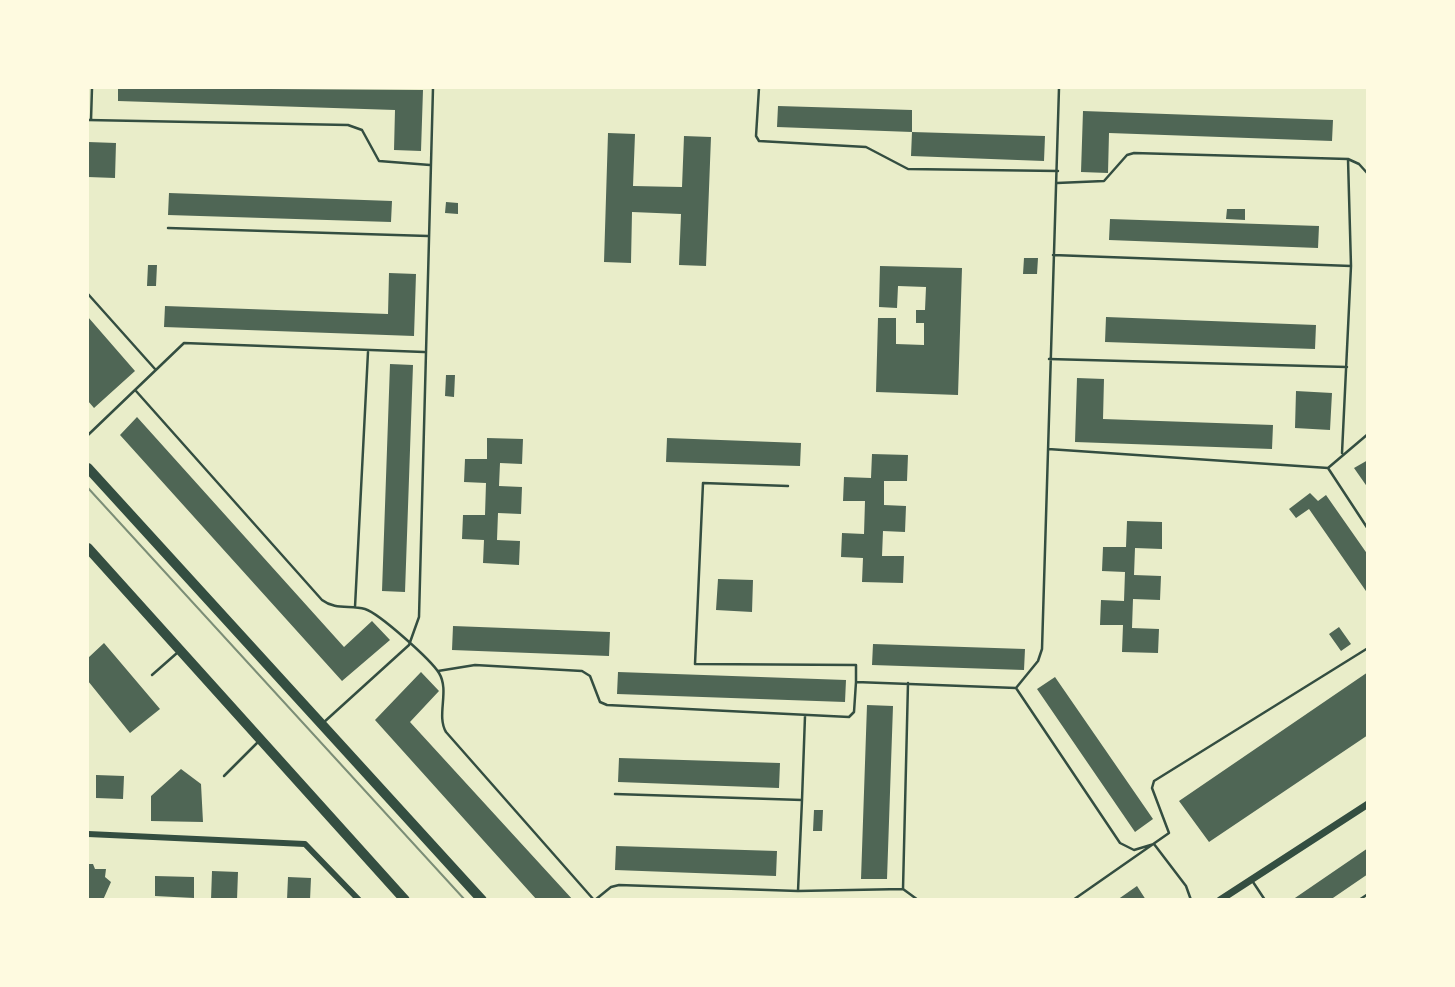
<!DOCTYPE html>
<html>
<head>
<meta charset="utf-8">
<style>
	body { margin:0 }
	#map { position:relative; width:1455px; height:987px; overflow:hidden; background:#e9edc9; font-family:Raleway,sans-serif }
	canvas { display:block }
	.frame { position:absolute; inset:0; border:89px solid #fefae0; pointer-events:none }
</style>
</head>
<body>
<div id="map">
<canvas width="1455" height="987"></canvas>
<div class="frame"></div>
</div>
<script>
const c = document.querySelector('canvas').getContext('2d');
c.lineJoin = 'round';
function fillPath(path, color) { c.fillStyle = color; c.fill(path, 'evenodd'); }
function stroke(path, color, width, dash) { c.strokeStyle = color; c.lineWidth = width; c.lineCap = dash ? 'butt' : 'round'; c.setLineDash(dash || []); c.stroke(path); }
const building = new Path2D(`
	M118,88l305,2 -2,61 -27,-1 1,-40 -277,-9z
	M778,106l134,4v22l133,4 -1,25 -133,-5 1,-24 -135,-5z
	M1083,111l250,9 -1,21 -223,-8 -1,40 -27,-1z
	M608,133l27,1 -2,52 49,1 2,-51 27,1 -5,129 -27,-1 2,-51 -49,-2 -1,51 -27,-1z
	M88,142l28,1 -1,35 -27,-1z
	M169,193l223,8 -1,21 -223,-7z
	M446,202l12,1v11l-13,-1z
	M1227,209h18v11l-19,-1z
	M1110,219l209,7 -1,22 -209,-8z
	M1024,258h14l-1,16h-14z
	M148,265h9l-1,21h-9z
	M880,266l82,2 -4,127 -82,-3 2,-74h18v26l28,1v-22h-8v-13h9l1,-23 -28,-1 -1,22 -18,-1z
	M389,273l27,1 -2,62 -250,-9 1,-21 223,8z
	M88,317l47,54 -41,37 -6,-7z
	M1106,317l210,8 -1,24 -210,-7z
	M390,364l23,1 -8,227 -23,-1z
	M446,375h9l-1,22 -9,-1z
	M1077,378l27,1 -1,40 170,6 -1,24 -197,-7z
	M1296,391l36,2 -2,37 -35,-2z
	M137,417l207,230 28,-26 18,19 -48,41 -222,-246z
	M487,438l36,1 -1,25 -22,-1 -1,23 23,1 -1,27 -23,-1 -1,27 23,1 -1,24 -36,-2 1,-23 -22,-1 1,-24h22l1,-32 -22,-1 1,-23h22z
	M667,438l134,5 -1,23 -134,-4z
	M872,454l36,1 -1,26h-23v24l22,1 -1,26 -22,-1 -1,25h22l-1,27 -41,-1 1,-24 -22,-1 1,-24 22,1 1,-33h-22l1,-24 27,1z
	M1368,460v28l-14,-20z
	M1310,493l8,8 8,-6 42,60v39l-59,-85 -13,9 -7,-9z
	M1127,521l35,1v27l-27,-1 -1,27 27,1 -1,24 -27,-1 -1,29 27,1 -1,24 -36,-1 1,-27h-23l1,-25 23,1 1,-29 -23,-1 1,-24h23z
	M718,579l35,1 -1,32 -36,-2z
	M453,626l157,6 -1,24 -157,-6z
	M1339,627l12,17 -10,7 -12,-17z
	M104,643l56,66 -30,24 -42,-52v-23z
	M873,644l152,5 -1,21 -152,-5z
	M421,672l18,19 -29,31 163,178h-36l-162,-180z
	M618,672l228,8 -1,22 -228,-8z
	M1368,672v63l-159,107 -30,-41z
	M1055,677l98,142 -18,13 -98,-143z
	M867,705l26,1 -6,173h-26z
	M619,758l161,5 -1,25 -161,-6z
	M181,769l20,15 2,38 -52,-1v-25z
	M96,775l28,1 -1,23 -27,-1z
	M814,810h9l-1,21h-9z
	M616,846l161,5 -1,25 -161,-6z
	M1368,848v26l-38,26h-38z
	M88,864h5l2,5h11l-1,8 6,5 -8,18h-15z
	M212,871l26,1 -1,28h-26z
	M155,876l39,1v21l-39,-2z
	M288,877l23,1 -1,22h-23z
	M1137,886l9,14h-29z`);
const service = new Path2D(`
	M759,88l-3,48 3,5 107,6 42,22 150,2
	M88,120l260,5 14,5 17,31 51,4
	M91,120l1,-32
	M1057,183l47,-2 23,-26 7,-2 214,6
	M168,228l260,8
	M1053,255l298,11
	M88,294l67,75
	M1049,359l298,8
	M136,391l186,209c13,10 28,5 43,9 15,5 66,51 74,64 11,18 -3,42 7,59l148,168
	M1368,434l-40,34 40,61
	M88,435l96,-92 240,9
	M1048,449l280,19
	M1342,453l9,-187 -3,-107 11,5 9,10
	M788,486l-85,-3 -8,181 161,1v17l160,6 22,-27 4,-12 17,-561
	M355,607l13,-255
	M438,671l37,-6 107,6 8,5 10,26 7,3 242,12 5,-5 2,-30
	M152,675l25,-22
	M908,683l-5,206 15,11
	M1016,688l104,155 14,7 20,-6 32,42 5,14
	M323,723l86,-78 10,-28 14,-529
	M224,776l34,-34
	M615,794l187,6 -4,91
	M802,800l3,-84
	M1253,882l12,18
	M595,900l16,-13 8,-2 179,6 105,-2
	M1073,900l96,-67 -17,-45 2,-7 214,-133
	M1359,900l9,-6`);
const minor = new Path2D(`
	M88,834l217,10 54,56`);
const tertiary = new Path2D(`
	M1220,900l148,-96`);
const primary = new Path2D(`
	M88,468l394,432
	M88,548l317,352`);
const tram = new Path2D(`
	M88,488l377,412`);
fillPath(building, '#4f6655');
stroke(service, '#344e41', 2.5);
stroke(minor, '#344e41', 6);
stroke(tertiary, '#344e41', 7);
stroke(primary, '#344e41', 10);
stroke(tram, '#7c8e77', 2);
</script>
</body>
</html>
